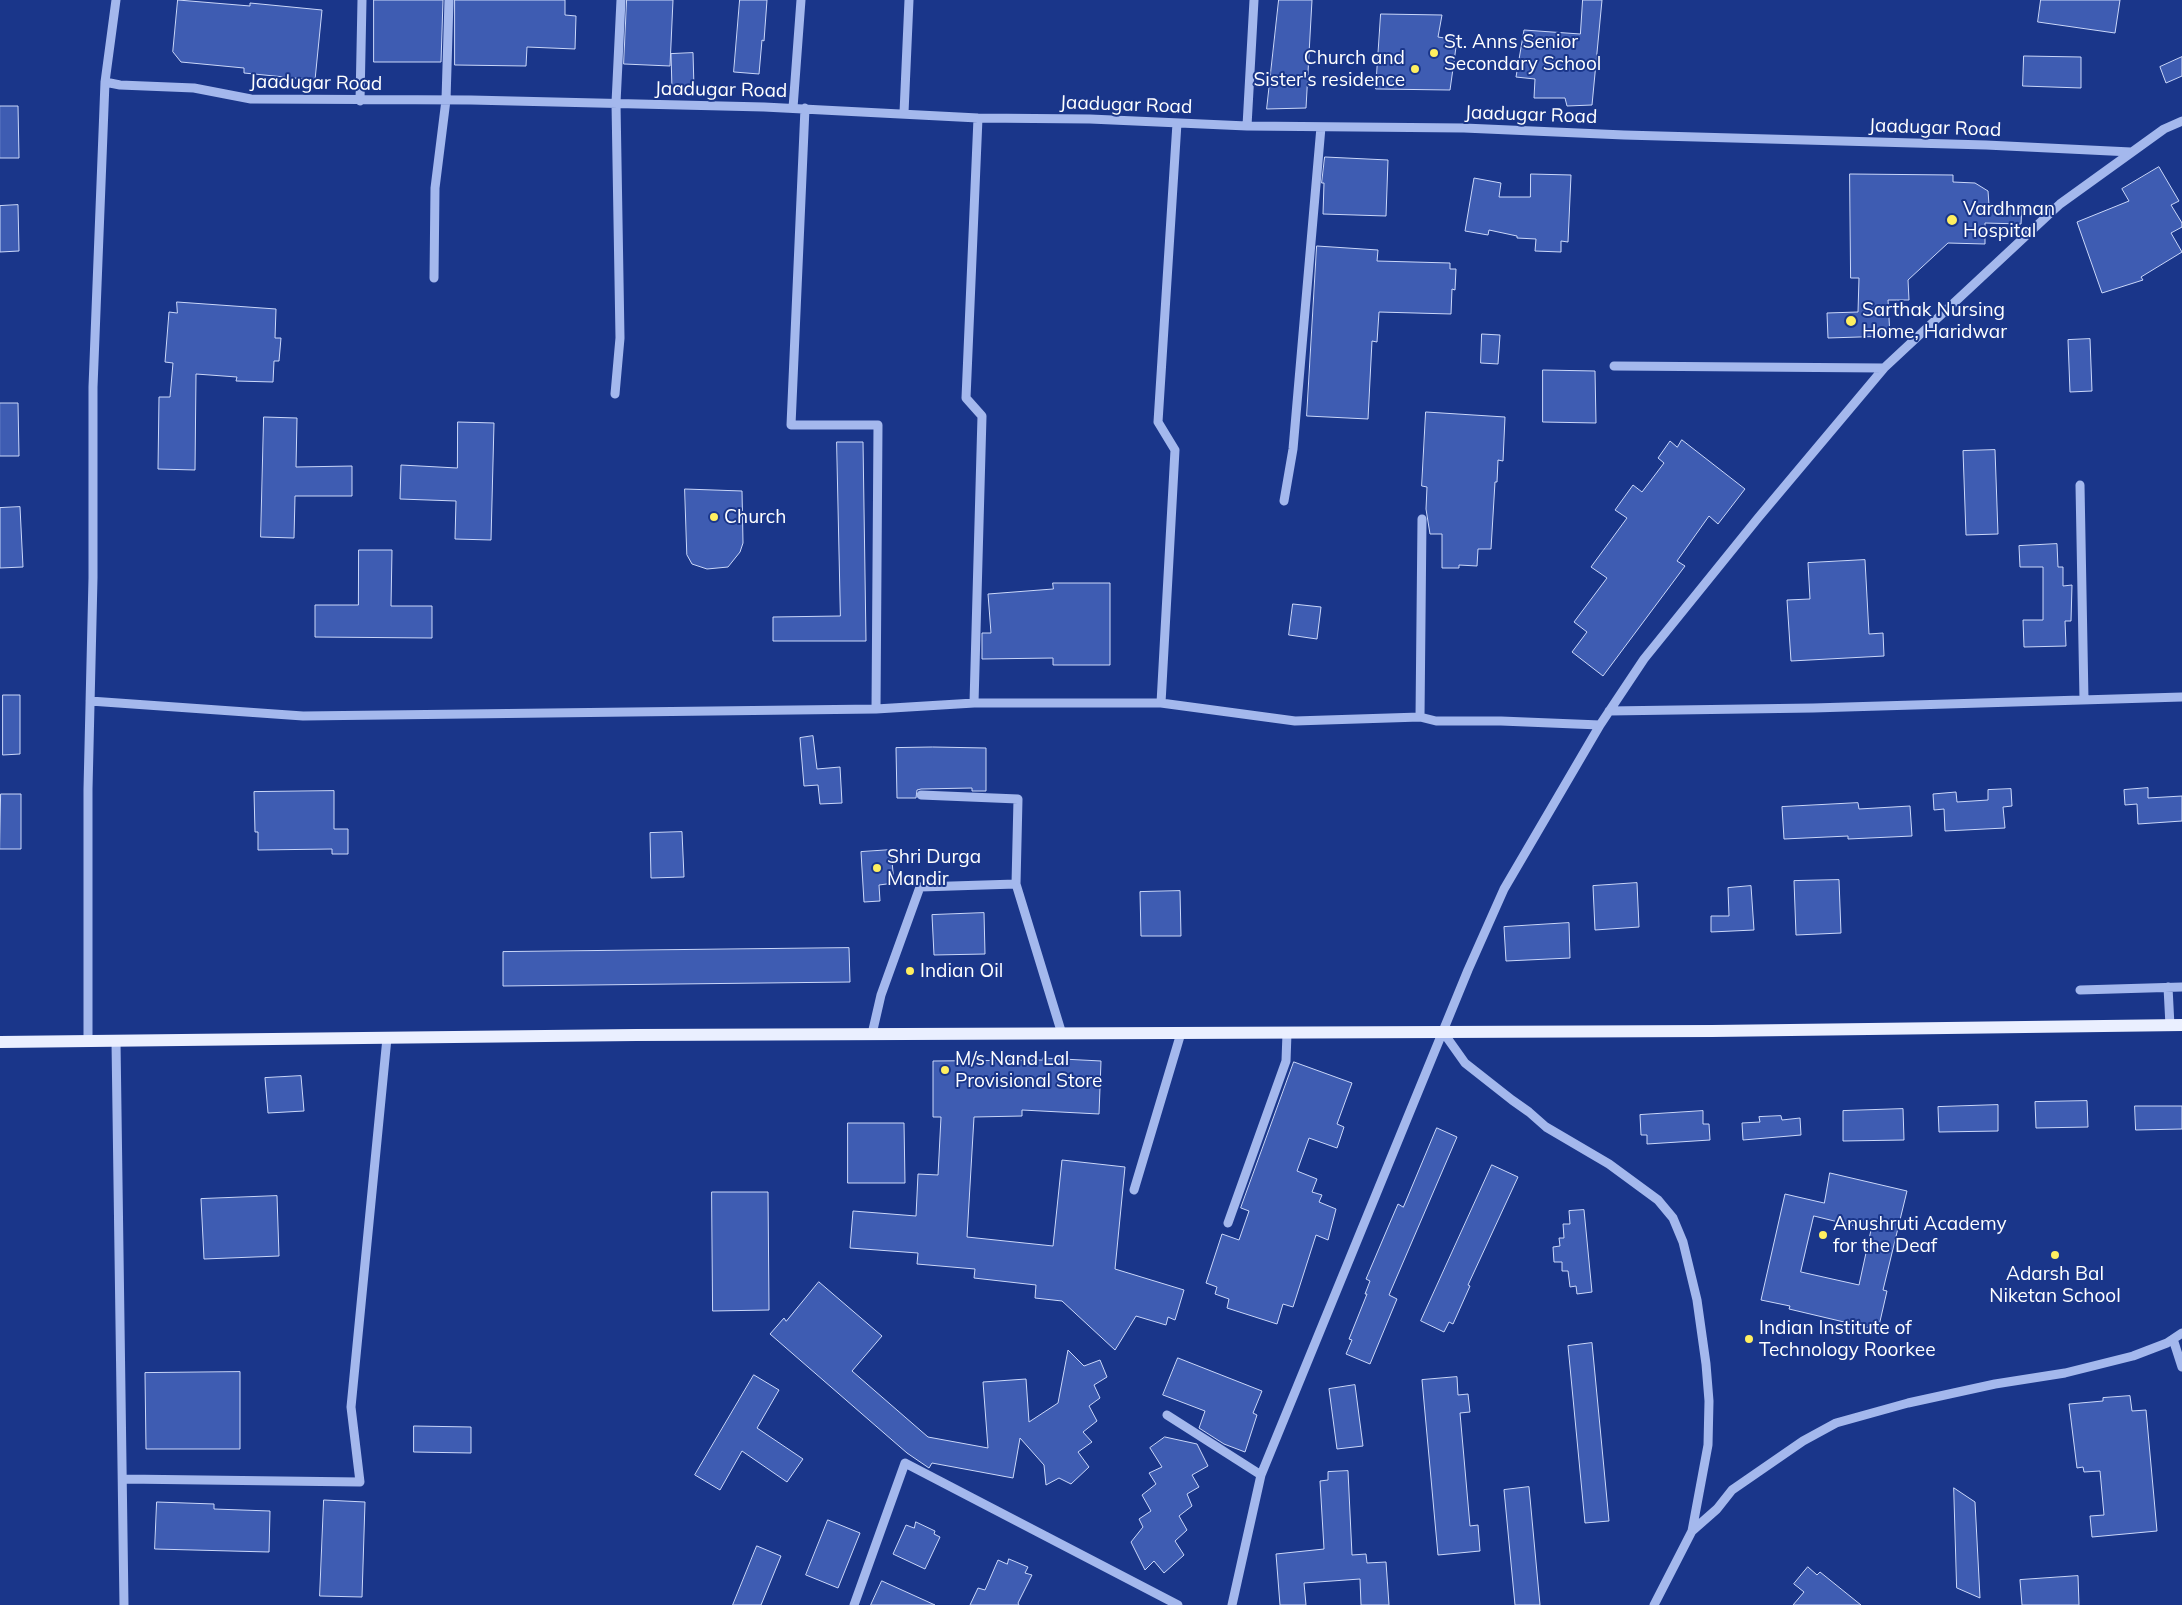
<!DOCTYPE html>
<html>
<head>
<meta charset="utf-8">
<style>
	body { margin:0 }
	canvas { display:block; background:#1a368a }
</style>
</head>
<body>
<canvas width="2182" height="1605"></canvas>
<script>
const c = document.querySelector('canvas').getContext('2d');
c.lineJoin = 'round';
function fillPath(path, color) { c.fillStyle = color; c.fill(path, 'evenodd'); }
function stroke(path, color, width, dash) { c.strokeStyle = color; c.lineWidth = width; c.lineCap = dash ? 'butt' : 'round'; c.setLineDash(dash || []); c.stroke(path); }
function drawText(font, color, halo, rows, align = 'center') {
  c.font = font + ' Mulish,sans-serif'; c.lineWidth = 4; c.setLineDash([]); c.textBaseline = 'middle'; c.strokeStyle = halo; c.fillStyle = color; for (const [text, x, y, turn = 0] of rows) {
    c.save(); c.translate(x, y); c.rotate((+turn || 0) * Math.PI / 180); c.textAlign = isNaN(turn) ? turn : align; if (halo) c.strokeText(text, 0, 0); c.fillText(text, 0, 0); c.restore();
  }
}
const building = new Path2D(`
	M178,0l72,6v-3l72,7 -7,70 -71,-7v-5l-63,-6 -8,-10z
	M374,0h69l-2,62h-67z
	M455,0h110v15l11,1 -1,33 -48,-2 -1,19 -71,-1z
	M627,0h46l-3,66 -46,-2z
	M740,0h27l-3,41 -2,-1 -3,34 -25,-2z
	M1279,0h33l-6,108 -39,1z
	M1583,0h19l-10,105 -25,1 -2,-8h-31l1,-19 -19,-2 8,-47 56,4z
	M2041,0h79l-5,33 -77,-11z
	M1381,14l61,1 -4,22 19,3 -7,50 -74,-1z
	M693,53l1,35 -22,1 -1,-35z
	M2024,56l57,1v31l-58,-2z
	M2182,57v19l-16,7 -6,-16z
	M0,106h18l1,52h-19z
	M1325,157l63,3 -2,56 -63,-2 1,-31h-2z
	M2159,167l20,34 -8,4 11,18v4l-11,6 11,19 -41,25 2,3 -41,13 -25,-71 52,-21 -7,-12z
	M1531,174l40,1 -3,67 -7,-1v11l-26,-1 1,-12 -19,-1v-2l-28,-6 -1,5 -23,-4 9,-53 27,5 -2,14h31z
	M1850,174l103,1v7l22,1 13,8 1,14 33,1 -1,18 -36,-1v21l-37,-1 -40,37 1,20h-21l2,36 -62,2 -1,-25 31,-1 1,-34h-8z
	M18,205l1,46 -19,1v-46z
	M1317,246l61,4 -1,11 73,2v6h6l-1,21 -3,-1 -1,25 -72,-2 -2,30 -5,-1 -4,78 -61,-3z
	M177,302l99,7 -1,29h6l-2,23h-5l-1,21 -37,-1 1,-4 -41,-3 -1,96 -37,-1 1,-72h11l3,-34 -8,-1 4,-50 8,1z
	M1482,334l18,1 -2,29 -17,-1z
	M2090,339l2,52 -22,1 -2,-52z
	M1543,370l52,1 1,52 -53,-1z
	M0,403h18l1,53h-19z
	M1426,412l79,5 -2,44 -5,-1 -1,22h-2l-4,67h-13l-1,17 -18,-1v3h-17v-34h-12l-4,-25 1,-22 -5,-1z
	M264,417l33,1 -1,49 56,-1v30h-57l-1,42 -33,-1z
	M458,422l36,1 -3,117 -36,-1 1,-38 -56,-2 1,-34 56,3z
	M1682,440l63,49 -27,35 -9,-8 -32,45 8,5 -82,110 -31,-24 15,-20 -13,-10 33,-44 -16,-11 36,-49 -12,-8 18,-25 9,7 22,-29 -6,-5 12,-17 7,6z
	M837,442h26l3,199h-93v-24l67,-1z
	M1995,450l3,84 -32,1 -3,-84z
	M685,489l57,2 1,52 -3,9 -12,15 -21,2 -15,-5 -5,-9z
	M20,507l3,60 -23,1v-60z
	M2057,544l1,23h5v19l9,-1 -1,36h-6l1,25 -42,1 -1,-27h20v-53h-23l-1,-21z
	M359,550h33l-1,56h41v32l-117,-1v-32h43z
	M1865,560l4,74 14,-1 1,23 -93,5 -4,-61 23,-1 -2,-36z
	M1053,583h57v82h-57v-7l-71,1v-26h9l-3,-39 65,-5z
	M1293,604l28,3 -4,32 -28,-4z
	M3,695h17v59l-17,1z
	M813,736l4,33 23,-2 2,36 -22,1 -2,-19 -14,1 -4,-48z
	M933,747l53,1v43h-14v-3l-51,1 -4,1 -1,8h-19l-1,-50z
	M2148,788v10l34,-2v25l-44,3 -1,-20 -12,1 -1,-15z
	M2011,789l1,17 -9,1 2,21 -60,3 -1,-22 -10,1 -1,-16 23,-2 1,10 31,-2v-10z
	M334,791v38h14v25h-16v-5l-74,1v-18h-3l-1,-40z
	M1,794h20v55h-21z
	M1858,803l1,6 51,-3 2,30 -64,3v-3l-64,3 -2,-32z
	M682,832l2,45 -33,1 -1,-45z
	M891,850l3,33 -15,2 1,16 -16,1 -3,-50z
	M1839,880l2,53 -45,2 -2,-54z
	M1637,883l2,44 -44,3 -2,-44z
	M1751,886l3,44 -43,2v-16h18l-1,-28z
	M1180,891l1,45h-40l-1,-44z
	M984,913l1,41 -51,1 -2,-40z
	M1569,923l1,35 -64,3 -2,-34z
	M849,948l1,34 -347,4v-34z
	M1043,1058l58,3 -2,53 -77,-4v6l-48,1 -7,120 86,9 9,-86 63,7 -10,102 69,21 -9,30 -7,-3 -2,8 -30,-9 -21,34 -53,-49 -27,-3 1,-13 -62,-7 1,-9 -58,-5 1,-11 -68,-5 3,-37 63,5 2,-42 20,1 3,-58h-8v-56l110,-1z
	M1294,1062l58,21 -15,41 7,3 -7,21 -28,-10 -12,33 20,8 -5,13 10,3 -3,7 17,7 -8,31 -12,-5 -23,72 -10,-3 -6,20 -50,-16 2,-9 -14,-5 2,-7 -11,-4 16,-49 17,6 10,-29 -8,-3z
	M301,1076l3,35 -36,2 -3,-35z
	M2087,1101l1,26 -52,1 -1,-26z
	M1998,1105v26l-59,1 -1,-25z
	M2135,1106h47v23l-46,1z
	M1903,1109l1,31 -61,1v-30z
	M1703,1111v13h6l1,16 -63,4v-9h-6l-1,-20z
	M1781,1116l1,4 18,-2 1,17 -58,5 -1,-17 18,-1 -1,-5z
	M848,1123h56l1,60h-57z
	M1437,1128l20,9 -68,158 8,4 -27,65 -24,-10 6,-14 -3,-1 18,-45h-2l5,-13 -4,-2 23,-54 9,-21 5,3z
	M1492,1165l26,12 -50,108 2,1 -17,38 -4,-2 -5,10 -23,-11z
	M1830,1173l77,18 -24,99 4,1 -9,39 -89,-21 1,-3 -29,-6 24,-106 39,9zM1814,1216l57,14 -12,55 -58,-13z
	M712,1192h56l1,118 -56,1z
	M277,1196l2,60 -75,3 -3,-60z
	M1584,1210l8,82 -15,2 -1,-8 -6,1 -2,-16h-6v-9h-8l-1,-15 7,-1 -1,-8h5l-1,-14h7l-1,-13z
	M819,1282l63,54 -30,35 76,66 60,11 -5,-66 43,-3 3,43 29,-19 10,-53 16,16 16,-6 7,17 -13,8 6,13 -11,8 8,15 -14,11 9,10 -14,10 11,15 -18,17 -12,-6 -13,7 -2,-20 -24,-27 -7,40 -81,-15 -3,5 -22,-15 -137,-119 14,-16 2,3z
	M1592,1343l17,178 -24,2 -17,-177z
	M1178,1358l84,33 -9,22 4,2 -12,37 -21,-8 -25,-16 6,-17 -42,-16z
	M240,1372v77h-94l-1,-76z
	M754,1375l25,15 -22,38 46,31 -16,23 -45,-31 -22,39 -25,-15z
	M1457,1377l1,18 10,-1 2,18 -10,1 10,113 8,-1 2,26 -42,4 -16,-175z
	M1355,1385l8,61 -26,3 -8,-60z
	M2130,1396l2,15 14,-1 11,121 -65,6 -2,-21 14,-1 -4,-44 -16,1 -1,-5 -6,1 -8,-64 34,-3v-3z
	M414,1426l57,1v26l-57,-1z
	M1165,1437l32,7 11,22 -16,9 7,12 -12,7 5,12 -13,10 8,14 -12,11 9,14 -20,18 -10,-12 -9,9 -14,-28 12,-15 -4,-8 12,-8 -9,-16 14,-11 -7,-11 13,-6 -12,-19z
	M1348,1471l4,84 14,-1 1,9 19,-1 3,43h-28l-1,-26 -56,4 2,22h-26l-4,-51 48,-5 -4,-68 8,-1v-8z
	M1529,1487l11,118h-25l-11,-115z
	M1954,1488l21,14 5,96 -23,-10z
	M324,1500l41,2 -3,95 -42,-1z
	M157,1502l57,2v5l56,2 -1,41 -114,-3z
	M828,1520l32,13 -22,55 -32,-13z
	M916,1522l19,9 -1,3 6,3 -15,32 -32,-15 13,-29 8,3z
	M757,1546l24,10 -20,49h-28z
	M1009,1559l19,8 -3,6 7,2 -14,28 1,2h-49l8,-17 7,2 13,-30 9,4z
	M1808,1567l9,8 3,-3 41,33h-68l11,-13 -10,-8z
	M2078,1576l1,29h-57l-2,-25z
	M882,1581l53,24h-64z`);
const minor = new Path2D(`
	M105,82l15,3 74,3 57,11 220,1 293,7 214,11 112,1 157,7 217,2 160,7 362,10 145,7
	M360,101l2,-101
	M793,108l8,-108
	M805,108l-14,317h87l-2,284
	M904,113l5,-113
	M1247,126l7,-126
	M434,278l1,-90 11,-88 3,-100
	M1614,366l270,2
	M615,394l5,-56 -4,-235 5,-103
	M2080,485l4,215
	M1284,501l9,-52 28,-322
	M90,701l213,15 573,-7 98,-6h187l134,18 125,-4 16,4h65l99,4
	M974,703l8,-287 -16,-18 12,-280
	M1161,703l14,-253 -17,-28 19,-299
	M1609,711l204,-3 369,-11
	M1420,717l2,-198
	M1016,884l46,150
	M2168,987l2,39
	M2080,990l102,-3
	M1443,1032l22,31 47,37 17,12 17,15 63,37 49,36 15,18 10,24 14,58 9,64 3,37 -1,44 -16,86 -38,74
	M872,1034l9,-39 39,-108 96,-3 2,-85 -97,-4
	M88,1041v-252l5,-211v-191l12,-305 11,-82
	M116,1041l8,564
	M1134,1190l47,-157
	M1228,1223l58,-162 1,-28
	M2173,1339l9,28
	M1167,1415l94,60
	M124,1479l236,3 -9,-75 36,-369
	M1692,1531l25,-22 15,-19 71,-49 33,-18 72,-20 87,-19 70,-11 68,-17 34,-13 15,-10
	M854,1605l51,-142 273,142
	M1232,1605l29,-130 207,-505 36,-81 96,-164 44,-66 114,-141 126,-150 176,-164 104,-75 18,-8`);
const major = new Path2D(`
	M0,1042l636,-7 1076,-4 470,-6`);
const markers = [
	[1434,53,5,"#ffef60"],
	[1415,69,5,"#ffef60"],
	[1952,220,6,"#ffef60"],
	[1851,321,6,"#ffef60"],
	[714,517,5,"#ffef60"],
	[877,868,5,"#ffef60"],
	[910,971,5,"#ffef60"],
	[945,1070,5,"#ffef60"],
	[1823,1235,5,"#ffef60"],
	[2055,1255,5,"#ffef60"],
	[1749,1339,5,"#ffef60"]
];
const poiNames = [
	["St. Anns Senior",1444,42],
	["Secondary School",1444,64],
	["Church and",1405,58,"right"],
	["Sister's residence",1405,80,"right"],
	["Vardhman",1963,209],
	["Hospital",1963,231],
	["Sarthak Nursing",1862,310],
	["Home, Haridwar",1862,332],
	["Church",724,517],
	["Shri Durga",887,857],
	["Mandir",887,879],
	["Indian Oil",920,971],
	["M/s Nand Lal",955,1059],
	["Provisional Store",955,1081],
	["Anushruti Academy",1833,1224],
	["for the Deaf",1833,1246],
	["Adarsh Bal",2055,1274,"center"],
	["Niketan School",2055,1296,"center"],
	["Indian Institute of",1759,1328],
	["Technology Roorkee",1759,1350]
];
const streetNames = [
	["Jaadugar Road",316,83,1],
	["Jaadugar Road",721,90,1],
	["Jaadugar Road",1126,105,2],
	["Jaadugar Road",1531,115,2],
	["Jaadugar Road",1935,128,2]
];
fillPath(building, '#3e5cb2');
stroke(building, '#cad7f9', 1);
stroke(minor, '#a4b8ed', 9);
stroke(major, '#eaefff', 12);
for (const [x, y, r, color] of markers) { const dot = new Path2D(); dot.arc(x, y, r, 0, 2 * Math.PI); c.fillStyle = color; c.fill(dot); stroke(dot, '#1a368a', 2); }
drawText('19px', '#fff', '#1a368a', poiNames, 'left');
drawText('19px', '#fff', '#1a368a', streetNames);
</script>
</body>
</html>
